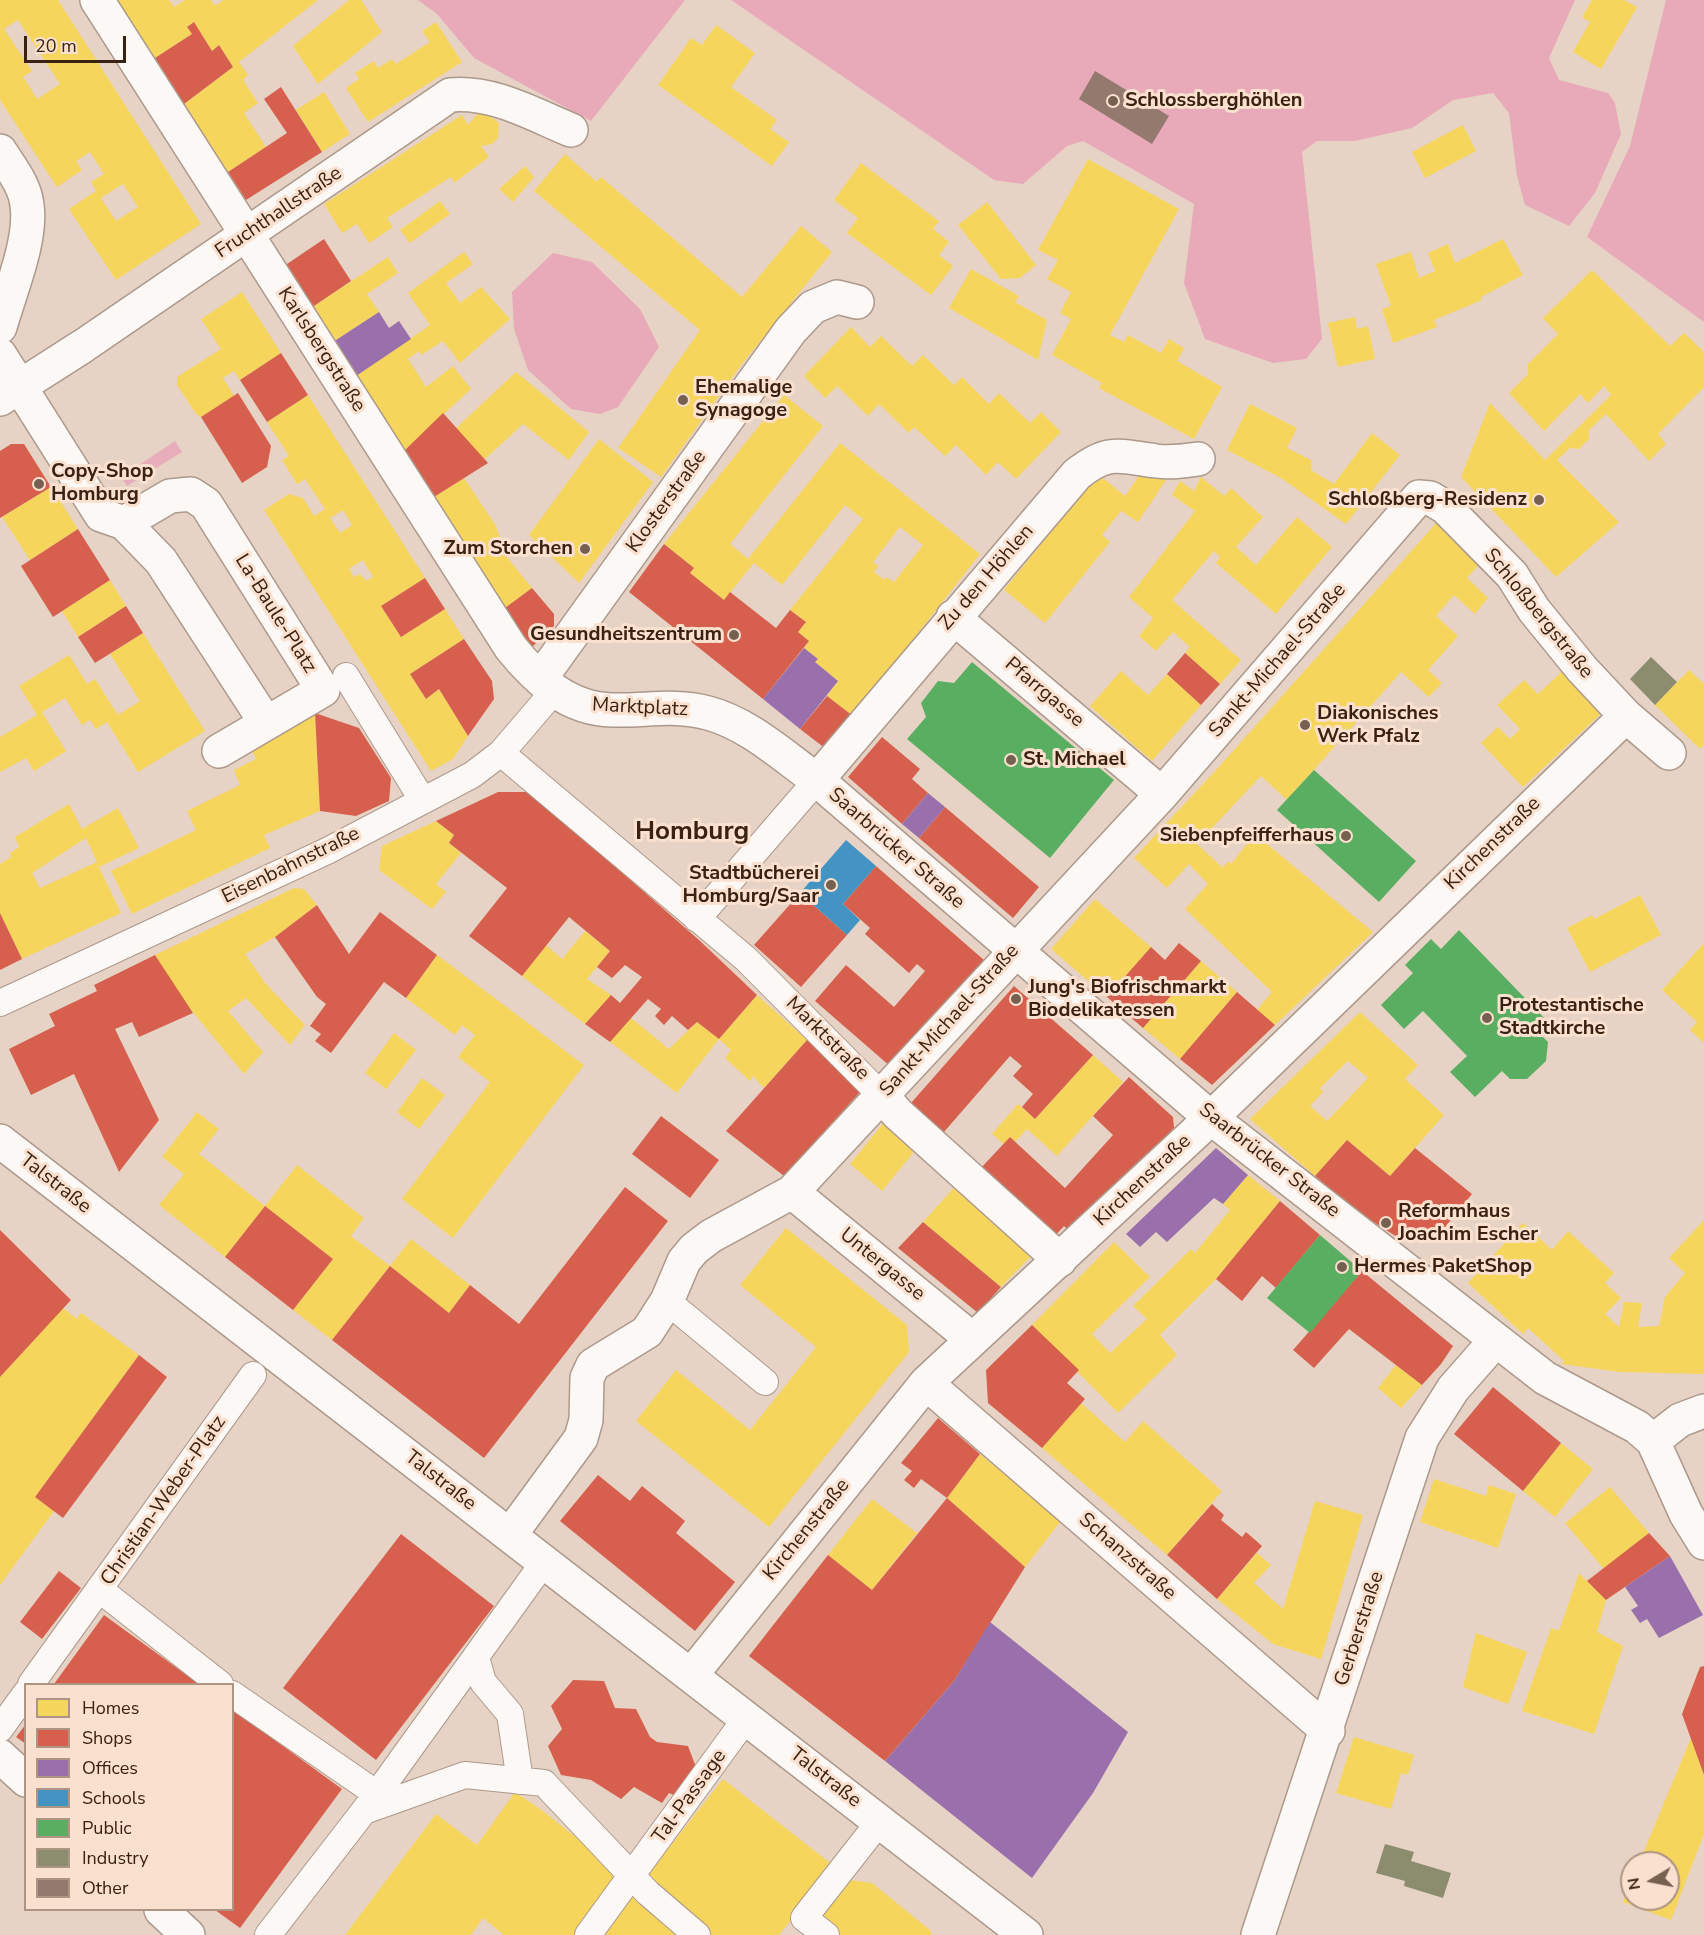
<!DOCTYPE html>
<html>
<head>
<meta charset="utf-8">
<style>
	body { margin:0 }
	#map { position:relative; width:1704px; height:1935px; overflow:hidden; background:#e7d3c5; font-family:"Nunito Sans",sans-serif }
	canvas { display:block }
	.legend { position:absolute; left:24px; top:1683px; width:210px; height:228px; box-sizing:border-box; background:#fae0cf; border:2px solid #ad9483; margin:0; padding:8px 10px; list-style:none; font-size:18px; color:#392211 }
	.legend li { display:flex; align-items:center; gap:12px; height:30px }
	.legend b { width:30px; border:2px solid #ad9483 }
	.north { position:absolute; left:1620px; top:1851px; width:60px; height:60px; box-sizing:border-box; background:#fae0cf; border:2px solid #ad9483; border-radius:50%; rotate:260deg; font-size:16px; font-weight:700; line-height:24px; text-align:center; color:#392211 }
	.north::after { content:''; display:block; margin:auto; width:21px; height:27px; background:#766050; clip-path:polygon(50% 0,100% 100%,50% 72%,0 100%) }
	.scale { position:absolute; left:24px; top:36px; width:102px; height:27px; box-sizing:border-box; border:3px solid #392211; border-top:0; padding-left:8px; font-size:18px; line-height:21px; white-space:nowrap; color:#392211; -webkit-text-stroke:4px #fae0cf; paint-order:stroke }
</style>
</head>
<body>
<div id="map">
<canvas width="1704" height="1935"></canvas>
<ul class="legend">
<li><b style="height:16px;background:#f6d55c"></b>Homes</li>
<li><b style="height:16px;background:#d6604d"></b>Shops</li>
<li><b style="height:16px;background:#9970ab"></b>Offices</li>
<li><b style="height:16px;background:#4393c3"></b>Schools</li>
<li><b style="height:16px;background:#5aae61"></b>Public</li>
<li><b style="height:16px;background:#8c8c6e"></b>Industry</li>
<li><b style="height:16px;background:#93796e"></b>Other</li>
</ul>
<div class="north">N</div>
<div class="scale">20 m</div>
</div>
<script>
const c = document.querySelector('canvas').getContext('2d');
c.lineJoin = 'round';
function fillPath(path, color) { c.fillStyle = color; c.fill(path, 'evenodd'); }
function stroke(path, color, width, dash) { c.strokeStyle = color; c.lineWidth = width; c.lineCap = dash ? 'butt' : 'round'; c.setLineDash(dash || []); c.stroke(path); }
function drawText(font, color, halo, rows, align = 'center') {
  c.font = font + ' "Nunito Sans",sans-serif'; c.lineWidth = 6; c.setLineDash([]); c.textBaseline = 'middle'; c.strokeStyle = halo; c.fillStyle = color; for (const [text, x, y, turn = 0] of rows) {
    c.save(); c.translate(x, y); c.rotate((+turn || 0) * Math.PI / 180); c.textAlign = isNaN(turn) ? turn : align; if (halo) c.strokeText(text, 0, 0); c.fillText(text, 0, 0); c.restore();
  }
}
const green = new Path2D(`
	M175,441l7,11 -55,34 -6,-9z`);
const forest = new Path2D(`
	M418,0h267l-94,121 -117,-63 -37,-44z
	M731,0h844l-26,58 10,22 49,13 7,10 6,31 -26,59 -26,33 -44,-21 -8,-29 -8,-63 -16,-20 -40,7 -41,28 -57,13h-38l-15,11 20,187 -16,20 -33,4 -68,-24 -21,-56 10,-79 -111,-63 -16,5 -44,38 -29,-4z
	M1666,0h38v322l-117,-85 43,-91z
	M553,253l39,9 48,47 19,38 -41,60 -18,7 -29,-5 -43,-39 -14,-41 -2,-37z`);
const homes = new Path2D(`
	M0,0h58l143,224 -85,56 -47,-71 27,-18 -5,-9 13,-8 -14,-22 -14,9 6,9 -25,17 -57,-87zM18,20l42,64 -23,15 -14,-22 9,-6 -28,-42zM123,184l15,23 -22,14 -15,-23z
	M116,0h53l5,7 11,-7h26l4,6 8,-6h95l-79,62 9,13 -5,5 15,23 -14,10 22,34 -38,25 -44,-68 49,-37 -14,-22 -7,6 -18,-29 -7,5 5,7 -37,24z
	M349,0h12l21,32 -64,52 -25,-38z
	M1592,0h32l13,7 -36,62 -28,-17 17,-30 -8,-5z
	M436,22l26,40 -94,60 -22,-34 13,-9 -4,-6 19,-12 4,7 14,-9 4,5 34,-22 -8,-11z
	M716,25l39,28 -24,34 46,33 -7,9 19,13 -17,24 -114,-81 33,-47 11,7z
	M324,92l26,42 -28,18 -26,-42z
	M478,113h8l13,10 -1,15 -6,6 -11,2 8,11 -35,26 -3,-6 -64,41 6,9 -24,16 -12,-19 -15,9 -18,-29 138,-89 6,10z
	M1463,125l13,26 -51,27 -13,-26z
	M565,154l32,28 4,-5 141,120 59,-71 31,26 -90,112 -81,113 -43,-29 82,-118 -166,-139z
	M1088,159l91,50 -69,126 14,7 4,-7 33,18 8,-14 15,9 -7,13 45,26 -28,52 -95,-51 3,-5 -50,-28 19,-36 -11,-6 11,-21 -24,-13 11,-19 -20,-10z
	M861,163l78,58 -6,8 16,13 -10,13 14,11 -22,29 -84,-62 11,-15 -24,-18z
	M525,166l9,11 -21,25 -14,-13z
	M440,201l10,13 -40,29 -10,-13z
	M987,202l49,63 -16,13 -19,1 -43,-54z
	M1503,239l20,36 -42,22 1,3 -48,20 3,7 -44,16 -11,-34 9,-3 -15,-42 35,-12 8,26 16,-7 -7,-18 20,-9 7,19z
	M464,252l9,12 -27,19 14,20 21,-16 29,32 -50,44 -17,-22 -22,14 -2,-4 -11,8 18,28 27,-21 18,23 -67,62 -48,-75 74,-51 -22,-32z
	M388,257l10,16 -31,21 12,18 -46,30 -22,-34z
	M971,269l48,27 -4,6 32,18 -9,40 -89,-52z
	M1592,270l78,76 14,-13 20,19v35l-46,47 8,10 -17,17 -43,-47 -17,16v9l-10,10 -9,-1 -13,12 62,62 -63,55 -95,-100 29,-74 55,57 66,-65 -7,-9 -16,17 -8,-9 -36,37 -35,-38 19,-19v-10l30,-30 -15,-16z
	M242,292l39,61 -41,27 -6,-9 -11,7 11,18 -33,21 -5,-3 -19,-29v-8l44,-28 -20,-30z
	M1355,317l2,12 11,-3 7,33 -37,8 -10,-44z
	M851,327l19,20 11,-11 31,30 11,-11 31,30 8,-8 27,27 10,-11 31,30 11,-11 20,20 -45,47 -18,-17 -12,13 -30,-30 -11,11 -31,-29 -5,6 -30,-29 -11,12 -31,-30 -12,12 -21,-22z
	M516,372l73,60 -20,28 -46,-36 -39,36 -29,-31z
	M308,395l117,183 -44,28 20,31 44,-28 19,30 -54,35 16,25 13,-10 29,47 -15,23 -22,12 -167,-261 25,-16 14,4 11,18 11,-7 -20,-30 -8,5 -15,-24 7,-4 -22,-34zM343,510l9,15 -12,8 -10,-15zM363,560l10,17 -7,4 -6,-7 -6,3 -5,-8z
	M784,395l39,31 -93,118 18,15 92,-116 140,111 -127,162 -26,-20 11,-15 -23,-19 3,-3 -14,-11 5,-7 -11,-9 8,-10 -16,-12 73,-91 -18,-14 -63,80 -28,-22 -30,37 -34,-27 4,-5 -30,-24zM900,527l23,18 -29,37 -8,-5 -2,3 -10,-8 4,-6 -5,-4z
	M1250,404l47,24 -10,20 24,12v10l23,14 38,-51 28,22 -54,69 -65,-46 -54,-28z
	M599,439l54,43 -74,101 -50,-48z
	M1145,467l21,13 -28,42 -17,-11 -19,24 8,7 -65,81 -41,-33 94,-116 27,22z
	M1201,477l23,19 7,-8 32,29 -27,30 20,18 41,-48 35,30 -56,67 -60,-51 4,-6 -6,-6 -42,49 69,60 -21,24 -35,-31 5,-6 -17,-15 -17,19 -17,-15 14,-18 -24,-21 66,-86 -23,-16 8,-14 14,10z
	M464,478l32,48 10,30 26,32 -27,20 -71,-111z
	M51,487l27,42 -48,31 -28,-43z
	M1439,520l44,40 -16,18 21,20 -13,16 -21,-19 -18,21 22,20 -30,34 14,13 -13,14 -28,-25 -114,128 -26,-24 -64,68 26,24 5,-7 3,3 24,-30 118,98 -98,93 -18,-15 15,-18 -87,-83 23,-25 -19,-20 -22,24 -33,-30 82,-88z
	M110,580l16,26 -48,31 -16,-26z
	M143,633l62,98 -67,41 -31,-50 -11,7 -6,-9 -8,5 -17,-27 -23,14 24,39 -32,20 -8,-13 -26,14v-35l37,-22 -18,-29 50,-31 18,29 8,-5 23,36 22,-14 -30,-47z
	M1567,667l39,42 -83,78 -42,-44 17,-16 12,12 10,-10 -23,-24 27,-25 14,14z
	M1689,670l15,14v61l-4,4 -45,-44z
	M1121,671l27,24 19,-21 34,31 -49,56 -62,-55z
	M315,713l5,98 -56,24 6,13 -138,66 -21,-43 85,-41 -9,-19 53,-26 -6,-15 22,-11 -6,-13z
	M69,804l13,25 36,-21 21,40 -40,19 22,46 -99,46 -22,-46v-49l11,-7 -1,-4 9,-6 -4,-10zM86,838l11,24 -57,26 -8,-15z
	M436,821l18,14 -5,8 12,10 -25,31 10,8 -14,17 -53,-39 3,-24z
	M294,888l10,1 13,16 -42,32 -30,17 21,30 39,41 -15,20 -44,-47 -18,13 35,41 -19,22 -67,-81 -22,-38z
	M1640,895l21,40 -71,37 -23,-44 25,-13 2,4z
	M1095,899l56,48 -44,50 -56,-48z
	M585,931l25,20 -23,28 24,16 -26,29 -63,-48 24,-31 16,14z
	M1704,943v100l-14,-13 7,-8 -35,-32z
	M437,955l147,110 -131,173 -51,-39 88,-117 -32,-25 17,-22 -13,-10 -7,10 -49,-37z
	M1201,961l36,31 -57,67 -37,-31z
	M757,995l50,45 -43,48 -11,-12 -3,5 -25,-23 6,-8 -12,-11z
	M1360,1012l58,53 -13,14 39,36 -54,61 -43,-36 -32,36 -65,-57zM1348,1061l20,17 -41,43 -17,-15 13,-14 -3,-4z
	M631,1018l38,31 28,-27 22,17 -42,54 -67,-51z
	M394,1033l22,17 -30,39 -21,-16z
	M1093,1055l30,27 -66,74 -30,-27 -12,13 -5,-5 -6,7 -12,-10 26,-30 17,15z
	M422,1078l23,17 -26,34 -22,-17z
	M197,1112l22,17 -20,25 66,52 32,-41 67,53 -13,18 39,30 -58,74 -39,-30 40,-51 -68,-53 -40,51 -66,-52 25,-31 -22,-17z
	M886,1120l32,27 -36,44 -32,-27z
	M1248,1175l32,26 -64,78 -56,56 17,20 -59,58 -86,-88 82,-83 36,35 -58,57 18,19 37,-34 -14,-13 58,-57 4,4 35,-43 -7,-6z
	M960,1181l76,70 -35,36 -78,-65z
	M1704,1220v154l-84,-2 -59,-8 3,-3 -36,-33 -5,6 -55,-51 55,-60 29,27 16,-19 46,42 -9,10 16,15 -16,16 14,13 5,-25 18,1 -4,24 21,-1 6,-29 20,-24 -16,-15z
	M786,1228l121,97 2,27 -140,175 -133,-106 40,-51 74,60 66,-83 -76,-62z
	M411,1239l59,46 -21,28 -59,-47z
	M63,1308l14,11 4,-6 58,42 -104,142 19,14 -54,74v-208z
	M1396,1365l26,20 -21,23 -23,-20z
	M1081,1403l44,39 18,-21 79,70 -55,64 -125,-107z
	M1561,1443l32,26 -38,48 -32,-26z
	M980,1454l81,67 -36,46 -78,-69z
	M1434,1479l52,17 3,-11 27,9 -18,54 -78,-26z
	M1610,1487l39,46 -45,36 -39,-46z
	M872,1499l45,34 -45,57 -44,-35z
	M1315,1501l48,14 -42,144 -48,-15 -56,-45 40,-46 14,12 -17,18 29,26z
	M1579,1573l27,27 -9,32 26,14 -29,88 -72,-23 29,-83 8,3z
	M1476,1633l51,19 -19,52 -45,-17z
	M1354,1737l60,18 -6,20 -7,-2 -10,36 -55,-16z
	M1691,1738l13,38v58l-33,86 -48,-18 9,-22v19h36v-36h-29z
	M723,1779l111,87 -55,69h-179z
	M515,1792l28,19 80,64 -47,60h-72l-21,-17 -12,17h-126l91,-121 41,31z
	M850,1880l22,3 58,47 2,5h-126z`);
const shops = new Path2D(`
	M194,22l18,29 7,-6 14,22 -49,37 -29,-46 37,-24 -5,-7z
	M281,87l41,65 -76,48 -18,-28 59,-39 -23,-34z
	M324,239l27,42 -40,27 -27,-42z
	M281,353l27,42 -41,27 -27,-42z
	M238,393l33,53 -4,21 -25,16 -41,-66z
	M443,413l45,50 -54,34 -30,-46z
	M11,444h13l27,43 -51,31v-67z
	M78,529l32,51 -57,37 -32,-51z
	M664,544l30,24 -4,5 34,27 6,-8 46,36 14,-18 16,12 -8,10 11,9 -46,58 -134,-107z
	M425,578l20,31 -44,28 -20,-31z
	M532,588l22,26v12l-22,21 -27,-39z
	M126,606l17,27 -48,30 -17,-26z
	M464,639l28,42 2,18 -26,37 -29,-47 -13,10 -16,-25z
	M1185,653l35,31 -19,21 -34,-31z
	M827,696l26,20 -27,33 -26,-20z
	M315,713l44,15 32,50 -2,23 -33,15 -36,-5z
	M882,737l38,32 -8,10 16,14 -26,31 -54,-47z
	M498,792h32l169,148 58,55 -38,44 -22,-17 -9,8 -16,-14 -8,9 -9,-9 6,-7 -13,-10 -38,43 -25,-18 26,-29 9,8 22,-26 -17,-12 -13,13 -15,-11 13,-16 -41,-34 -47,59 -53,-40 38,-48 -58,-45 5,-8 -18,-14z
	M945,807l94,80 -26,31 -94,-80z
	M876,866l108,94 -93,107 -76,-66 31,-36 48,42 31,-36 -8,-7 -8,9 -44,-39 5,-6 -27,-24z
	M800,893l47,42 -46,52 -47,-42z
	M317,905l32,49 31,-42 57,43 -31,43 -22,-16 -53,71 -16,-12 6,-7 -11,-8 16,-22 -9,-7 -42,-60z
	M0,913l22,46 -22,11z
	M1179,943l22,18 -58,67 -36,-31 44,-50 14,13z
	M155,955l38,58 -54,24 -7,-15 -17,7 44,91 -40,52 -45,-98 -43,21 -22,-46 46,-23 -6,-12 48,-23 -3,-6z
	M1014,986l79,69 -58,64 -13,-12 11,-13 -20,-18 9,-10 -12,-10 -73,84 -33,-29z
	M1237,992l38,33 -63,60 -32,-26z
	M807,1040l53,52 -76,84 -58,-45z
	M1129,1077l44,40 1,11 -104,104 -6,-6 -11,12 -74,-68 31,-33 55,51 48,-53 -20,-19z
	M661,1116l58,44 -29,38 -58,-44z
	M1347,1140l43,36 25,-28 57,46 -31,38 -15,7 -29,-2 -39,-25 -43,-36z
	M625,1187l43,34 -184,237 -152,-118 58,-74 59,47 21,-28 49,39z
	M1280,1201l40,34 -44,53 -14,-12 -20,25 -26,-22z
	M265,1206l68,53 -40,51 -68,-53z
	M923,1222l78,65 -23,26 -80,-65z
	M0,1230l71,70 -71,77z
	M1362,1271l91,75 -12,18 -19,21 -73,-56 -35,39 -21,-18z
	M1032,1325l47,45 -12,13 18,16 -43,49 -54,-45 -2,-33z
	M139,1355l28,22 -104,141 -28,-21z
	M1493,1387l68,56 -38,48 -69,-57z
	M938,1418l42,36 -33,44 -26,-19 -7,9 -10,-8 8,-9 -11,-8z
	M598,1475l32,26 12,-15 43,35 -9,12 59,49 -40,49 -135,-110z
	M947,1498l78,69 -71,114 -69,80 -136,-105 79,-101 44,35z
	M1212,1504l12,11 -3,5 21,17 4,-5 16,14 -45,53 -50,-44z
	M1649,1533l21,23 -64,44 -19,-19z
	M401,1534l93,72 -118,154 -93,-72z
	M59,1571l22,17 -39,51 -22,-17z
	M104,1615l95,69h-145z
	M1704,1666v109l-22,-61 18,-47z
	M573,1680l31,1 11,27 21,1 14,28 7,5 31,4 11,29 -16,24 -14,-6 -7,10 -28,-16 -13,12 -30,-19 -30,-5 -13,-29 14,-17 -11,-23z
	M232,1709l110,80 -102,139 -25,-18h17z
	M26,1724v20l-10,-7z`);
const offices = new Path2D(`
	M379,312l10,16 10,-7 12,18 -55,37 -23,-34z
	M804,648l14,11 -3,3 23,19 -38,48 -37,-30z
	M928,793l17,14 -26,31 -17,-14z
	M1216,1148l32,27 -25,29 -9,-6 -47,44 -11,-10 -16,15 -14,-13z
	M1670,1556l33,59 -44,23 -12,-19 -7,4 -9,-13 7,-4 -13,-19z
	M990,1622l138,110 -35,61 -61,85 -147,-117 69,-80z`);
const schools = new Path2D(`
	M846,840l30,26 -33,38 17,16 -13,15 -47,-42z`);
const public = new Path2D(`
	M972,662l142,118 -64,78 -143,-119 19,-22 -5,-14 17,-22 16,2z
	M1314,770l102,91 -37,41 -102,-92z
	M1459,930l91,94 -10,10 8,8 -2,19 -19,18h-17l-8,-8 -27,26 -25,-25 17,-16 -44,-45 -19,18 -23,-24 32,-32 -8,-8 26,-26 10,10z
	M1320,1235l42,36 -52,62 -43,-35z`);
const industry = new Path2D(`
	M1651,657l26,25 -22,23 -25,-26z
	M1385,1844l29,8 -3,9 40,12 -8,25 -39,-12 1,-5 -29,-8z`);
const building = new Path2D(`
	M1095,71l74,45 -17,28 -73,-45z`);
const pedestrian = new Path2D(`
	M346,676l77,125
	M501,753l245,206 136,137
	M697,919l120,-139
	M0,1003l327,-152 145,-76 29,-22 53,-62
	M667,1301l98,81
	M99,1589l121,95
	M476,1657l7,25 27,32 10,67
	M31,1684l222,-309
	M232,1694l145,100
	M0,1729l26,-36
	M364,1811l101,-36 79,8 104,110 49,42
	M268,1935l109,-141 167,-232
	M588,1935l159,-218
	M826,1935l-22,-17 76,-97`);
const minor = new Path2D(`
	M97,0l414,648c26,32 57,61 101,62 34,1 63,-6 96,3 41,11 75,43 109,67l394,338 334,260 92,49 16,14 33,73 18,29
	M0,151c10,16 25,34 27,54 5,36 -17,86 -27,122
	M0,355l101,160 23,8 37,38 105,162
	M0,399l83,-53 367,-251c43,-4 82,19 121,35
	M124,523l46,-27 21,-2 15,10 117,186 -104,61
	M953,617l209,177
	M540,679l251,-349 22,-23 24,-10 20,5
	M817,780l260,-306c32,-25 41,-18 79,-13 14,2 28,0 42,-2
	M882,1096l16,18 162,146
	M0,1141l1026,794
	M792,1192l180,147
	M926,1383l402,348
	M1653,1441l27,-21 24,-9
	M510,1535l71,-97 5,-18 1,-42 6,-13 54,-33 20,-31 17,-40 10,-12 17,-13 81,-44 370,-398 257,-297 11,1 15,9 67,68 22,35 48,59 44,47 43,37
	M692,1674l234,-291 285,-265 415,-402
	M0,1756l26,24
	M161,1910l27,25
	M1258,1935l164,-497 31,-49 43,-49`);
const markers = [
	[1113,101,6,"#766050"],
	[683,400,6,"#766050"],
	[39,484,6,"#766050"],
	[1539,500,6,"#766050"],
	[585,549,6,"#766050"],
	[734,635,6,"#766050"],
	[1305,725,6,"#766050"],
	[1011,760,6,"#766050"],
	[1346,836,6,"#766050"],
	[831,885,6,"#766050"],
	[1016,999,6,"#766050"],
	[1487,1018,6,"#766050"],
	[1386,1223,6,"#766050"],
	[1342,1267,6,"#766050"]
];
const poiNames = [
	["Schlossberghöhlen",1125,101],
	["Ehemalige",695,388],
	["Synagoge",695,411],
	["Copy-Shop",51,472],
	["Homburg",51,495],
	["Schloßberg-Residenz",1527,500,"right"],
	["Zum Storchen",573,549,"right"],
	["Gesundheitszentrum",722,635,"right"],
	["Diakonisches",1317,714],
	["Werk Pfalz",1317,737],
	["St. Michael",1023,760],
	["Siebenpfeifferhaus",1334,836,"right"],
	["Stadtbücherei",819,874,"right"],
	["Homburg/Saar",819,897,"right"],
	["Jung's Biofrischmarkt",1028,988],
	["Biodelikatessen",1028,1011],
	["Protestantische",1499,1006],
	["Stadtkirche",1499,1029],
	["Reformhaus",1398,1212],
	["Joachim Escher",1398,1235],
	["Hermes PaketShop",1354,1267]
];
const streetNames = [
	["Fruchthallstraße",279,213,-34],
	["Karlsbergstraße",321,350,57],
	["Klosterstraße",667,502,-54],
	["Zu den Höhlen",987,578,-49],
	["La-Baule-Platz",275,614,58],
	["Schloßbergstraße",1538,614,51],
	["Sankt-Michael-Straße",1278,661,-49],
	["Pfarrgasse",1044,693,40],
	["Marktplatz",640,708,3],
	["Kirchenstraße",1493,844,-44],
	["Saarbrücker Straße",896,849,41],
	["Eisenbahnstraße",291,866,-26],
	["Sankt-Michael-Straße",950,1021,-48],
	["Marktstraße",827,1039,45],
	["Saarbrücker Straße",1269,1161,38],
	["Kirchenstraße",1143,1181,-43],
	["Talstraße",55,1184,38],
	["Untergasse",882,1265,39],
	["Talstraße",440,1481,38],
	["Christian-Weber-Platz",164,1501,-55],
	["Kirchenstraße",807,1530,-51],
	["Schanzstraße",1127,1557,41],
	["Gerberstraße",1360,1629,-72],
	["Talstraße",825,1778,38],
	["Tal-Passage",690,1797,-54]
];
const districtNames = [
	["Homburg",692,833]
];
fillPath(green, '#e8adbb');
fillPath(forest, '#e8a9b8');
fillPath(homes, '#f6d55c');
fillPath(shops, '#d6604d');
fillPath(offices, '#9970ab');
fillPath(schools, '#4393c3');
fillPath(public, '#5aae61');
fillPath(industry, '#8c8c6e');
fillPath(building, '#93796e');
stroke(pedestrian, '#ac998b', 28);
stroke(minor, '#ac998b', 36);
stroke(pedestrian, '#fbf8f6', 26);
stroke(minor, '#fbf8f6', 33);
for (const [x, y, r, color] of markers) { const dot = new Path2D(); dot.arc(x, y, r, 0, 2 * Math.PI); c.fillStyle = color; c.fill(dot); stroke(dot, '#fae0cf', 2); }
drawText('bold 20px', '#392211', '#fae0cf', poiNames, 'left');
drawText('20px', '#392211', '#fae0cf', streetNames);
drawText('bold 26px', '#392211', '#fae0cf', districtNames);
</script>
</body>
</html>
